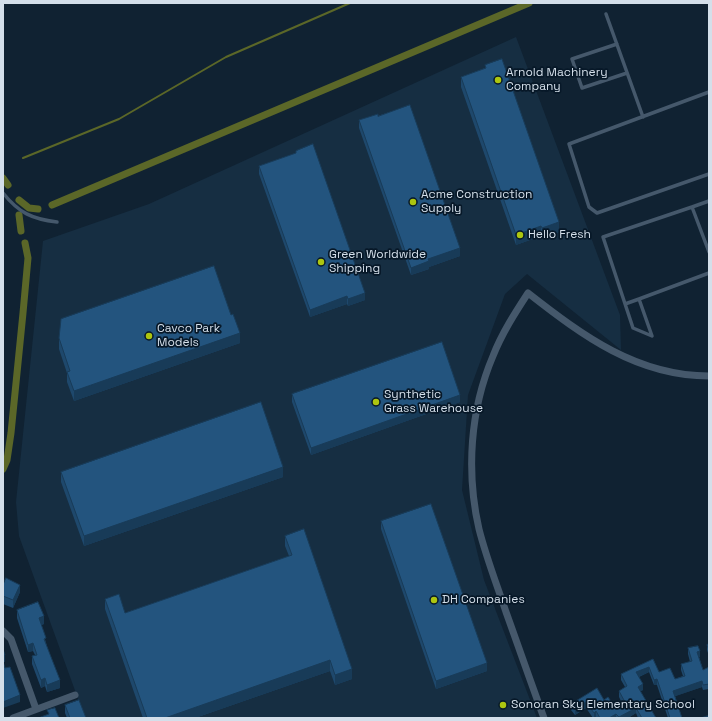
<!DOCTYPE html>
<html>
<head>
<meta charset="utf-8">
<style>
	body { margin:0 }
	#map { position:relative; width:712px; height:721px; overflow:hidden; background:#102232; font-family:"Space Grotesk",sans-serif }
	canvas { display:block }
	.frame { position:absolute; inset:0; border:4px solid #d4dfea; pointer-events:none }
</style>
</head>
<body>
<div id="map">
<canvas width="712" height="721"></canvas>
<div class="frame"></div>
</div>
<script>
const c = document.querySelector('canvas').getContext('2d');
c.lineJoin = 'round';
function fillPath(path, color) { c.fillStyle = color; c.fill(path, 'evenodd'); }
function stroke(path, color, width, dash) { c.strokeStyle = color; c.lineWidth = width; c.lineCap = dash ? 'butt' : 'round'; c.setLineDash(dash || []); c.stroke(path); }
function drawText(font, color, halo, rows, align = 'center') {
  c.font = font + ' "Space Grotesk",sans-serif'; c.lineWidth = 3.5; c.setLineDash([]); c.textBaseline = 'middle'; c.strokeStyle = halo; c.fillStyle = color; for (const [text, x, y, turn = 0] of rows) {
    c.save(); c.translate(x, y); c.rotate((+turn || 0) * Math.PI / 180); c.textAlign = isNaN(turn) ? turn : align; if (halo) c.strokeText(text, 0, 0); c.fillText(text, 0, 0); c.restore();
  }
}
const built = new Path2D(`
	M516,37l104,278 1,35 -94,-76 -22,20 -37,101 -6,95 22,90 53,138h-452l-66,-182 -3,-34 27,-261 106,-37z`);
const stream = new Path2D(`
	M23,158l96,-39 107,-62 124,-54`);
const canal = new Path2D(`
	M3,178l5,7
	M19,200l10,8 9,1
	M52,205l477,-202
	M19,215l2,16
	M3,469l4,-9 4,-27 12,-120 5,-55 -3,-15`);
const service = new Path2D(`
	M606,14l37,103
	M617,44l-45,15 10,29 45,-15
	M709,92l-140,52 20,63 8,6 112,-39
	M3,193c16,20 29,26 54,29
	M709,201l-17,6 17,45
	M692,207l-89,30 30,91 19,8 -13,-37 70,-26
	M625,304l14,-5`);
const minor = new Path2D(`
	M3,631l8,8 25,70
	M13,718l62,-23
	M544,718c-13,-35 -25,-70 -38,-106 -9,-27 -20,-55 -27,-83 -13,-57 -9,-119 14,-173 9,-23 22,-43 35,-63 55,43 109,83 181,83`);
const wall = new Path2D(`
	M485,65l74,167 -17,6 -1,-2 -25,9 -55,-158v-10l24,-9z
	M378,116l82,140 -31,11v2l-18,6 -52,-147v-8z
	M296,151l69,149 -17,6 -1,-2 -37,13 -51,-143v-8l37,-13z
	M59,338l181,5 -166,58 -7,-19v-9l-8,-24z
	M292,394l168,8 -149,53 -19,-53z
	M61,472l222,5 -199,69 -23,-64z
	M381,521l106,150 -51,18 -55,-160z
	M285,536l67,143 -17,6 -5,-14 -135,47h-52l-38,-109v-10l20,14 164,-57 -4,-10z
	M3,585l17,7 -7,16 -10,-4z
	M17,610l27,14 -3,1 5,18 14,45 -13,4 -2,-6 -4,2 -9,-24v-8l3,-1 -2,-4 -5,1 -11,-34z
	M709,644v12l-2,-6v-5z
	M688,648l12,9h-1l4,13 6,-3v22l-6,1 -1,-3 -27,9 7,22h-14l-11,-33h-3l-5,-13 -10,5 4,13 -3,1 16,27h-18l-2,-5 -8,5h-31l-1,-1 -1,1h-2l-7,-10 -11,7 -4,-5v-6l33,-4 11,7 7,-4 -3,-6v-6l6,-4 -4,-7v-6l32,-15 6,13 16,7 8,-3 -2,-6v-6l9,-2 -2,-8z
	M65,705l21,13h-19l-2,-5z`);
const shadedWall = new Path2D(`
	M559,222v10l-17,6v-10z
	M541,226v10l-25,9v-10z
	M460,248v8l-31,11v2l-18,6v-7l17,-9z
	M365,293v7l-17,6v-7z
	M347,296v8l-37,13v-7z
	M240,333v10l-166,58v-10z
	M460,395v7l-149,53v-7z
	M283,467v10l-199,69v-10z
	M20,585v7l-7,16v-8z
	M44,616v8l-5,2v-8z
	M33,643v8l-5,1v-7z
	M700,651v6l-3,1v-6z
	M5,655v7h-2v-6z
	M330,660v11l-135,47h-30z
	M487,663v8l-51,18v-8z
	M649,667v5l-13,6v-6z
	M352,669v10l-17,6v-10z
	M45,678v8l-4,2v-8z
	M657,679v6h-3v-5z
	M60,680v8l-13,4v-7z
	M702,681v6l-29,10v-6z
	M643,684v6l-5,3v-6z
	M20,695v7l-17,6v-6z
	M586,702v6l-11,7v-6z
	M636,708v5l-8,5h-9v-1z
	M596,711v6l-2,1v-5z
	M616,714v4h-7z`);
const building = new Path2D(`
	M502,59l57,163 -17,6 -1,-2 -25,9 -55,-158 25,-9 -1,-3z
	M410,105l50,143 -32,11 1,2 -18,7 -52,-148 19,-6v2z
	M313,144l52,149 -17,6 -1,-3 -37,14 -51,-144 37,-13v-2z
	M214,266l17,49 2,-1 7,19 -166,58 -7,-19 3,-1 -11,-33 2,-19z
	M442,342l18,53 -149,53 -19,-54z
	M261,402l22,65 -199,69 -23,-64z
	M431,504l56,159 -51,18 -55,-160z
	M304,529l48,140 -17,6 -5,-15 -165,58h-18l-42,-119 14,-5 6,19 167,-58 -7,-19z
	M6,578l14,7 -7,15 -10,-4v-11z
	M38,602l6,14 -5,2 7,20 -2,1 16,41 -13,5 -2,-7 -4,2 -9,-24 5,-1 -4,-12 -5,2 -11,-35z
	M709,644v6l-2,-5z
	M698,646l2,5 -3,1 6,18 6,-3v17l-6,1 -1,-4 -29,10 9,27h-12l-13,-39 -3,1 -5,-13 -13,5 7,12 -5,3 18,31h-14l-6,-10 -17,9 -3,-3 -7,4h-9l-4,-7 -2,2 -8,-11 -11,7 -4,-5 26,-16 7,12 4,-3 7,10 10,-5 -6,-11 8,-5 -6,-12 32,-15 6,13 11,-4 5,11 10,-3 -4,-12 11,-3 -4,-13z
	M3,649l2,6 -2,1z
	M3,661l2,7 5,-1 10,28 -17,7z
	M79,700l7,18h-16l-5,-13z
	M55,708l4,10h-21l11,-4 -2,-4z
	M708,716l1,2h-8z`);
const markers = [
	[498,80,4,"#adc610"],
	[413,202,4,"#adc610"],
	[520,235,4,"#adc610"],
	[321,262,4,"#adc610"],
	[149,336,4,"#adc610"],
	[376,402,4,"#adc610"],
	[434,600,4,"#adc610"],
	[503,705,4,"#adc610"]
];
const poiNames = [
	["Arnold Machinery",506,73],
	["Company",506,87],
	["Acme Construction",421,195],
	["Supply",421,209],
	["Hello Fresh",528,235],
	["Green Worldwide",329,255],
	["Shipping",329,269],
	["Cavco Park",157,329],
	["Models",157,343],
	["Synthetic",384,395],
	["Grass Warehouse",384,409],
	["DH Companies",442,600],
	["Sonoran Sky Elementary School",511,705]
];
fillPath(built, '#162e42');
stroke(stream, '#5b6728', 2);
stroke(canal, '#5b6728', 7);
stroke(service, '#45586b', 3.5);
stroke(minor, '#45586b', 7);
fillPath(wall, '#1e486c');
fillPath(shadedWall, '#183b58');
fillPath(building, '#23547e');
stroke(building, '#183b58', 1);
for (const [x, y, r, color] of markers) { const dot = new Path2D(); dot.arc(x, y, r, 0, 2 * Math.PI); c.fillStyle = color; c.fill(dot); stroke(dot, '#071828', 1.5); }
drawText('12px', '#d4dfea', '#071828', poiNames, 'left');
</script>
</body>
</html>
